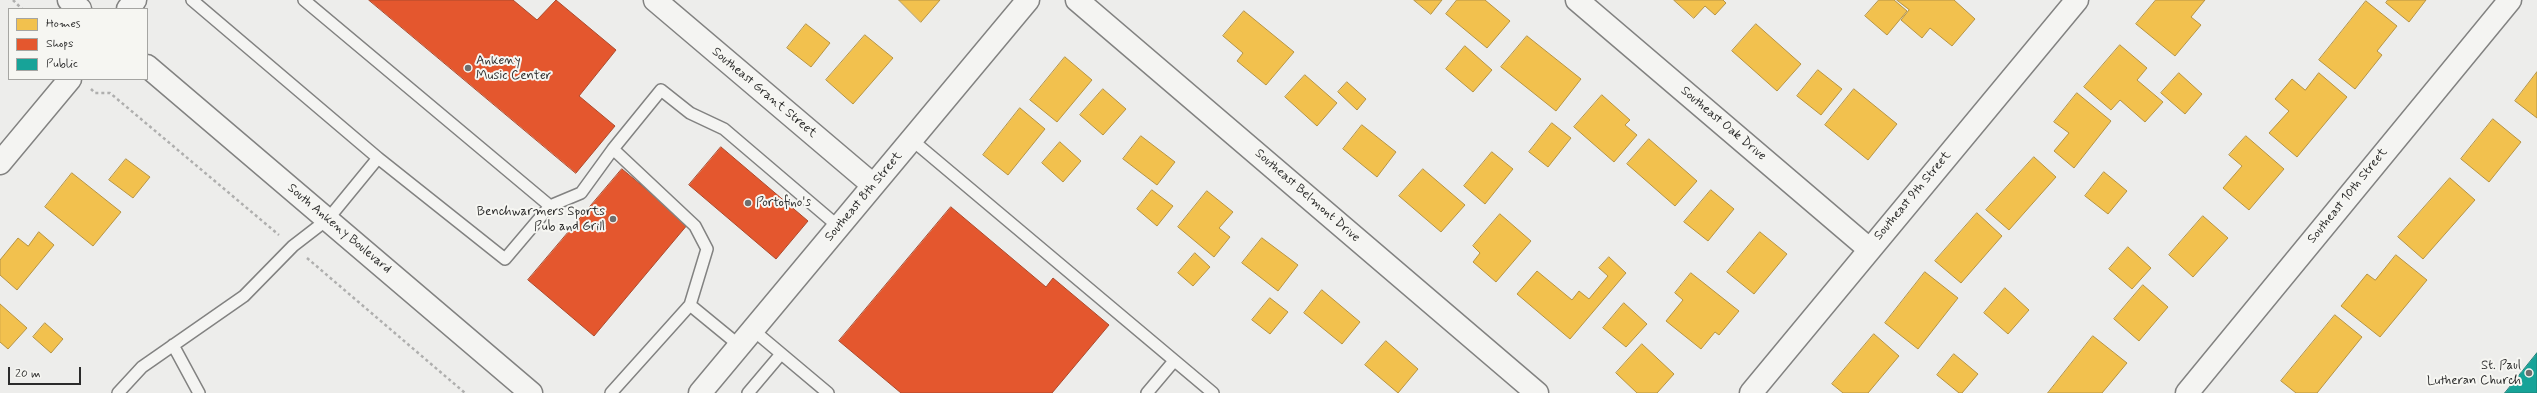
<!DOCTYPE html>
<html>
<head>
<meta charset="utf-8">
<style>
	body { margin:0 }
	#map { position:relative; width:2537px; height:393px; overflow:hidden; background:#ededeb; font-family:Mynerve,sans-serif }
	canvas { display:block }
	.legend { position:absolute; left:8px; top:8px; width:140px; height:72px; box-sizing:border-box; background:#f6f6f2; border:1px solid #a5a5a2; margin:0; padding:5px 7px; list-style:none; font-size:12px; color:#2b2b2b }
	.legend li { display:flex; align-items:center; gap:8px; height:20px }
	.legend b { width:20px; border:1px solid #a5a5a2 }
	.scale { position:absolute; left:8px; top:367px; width:73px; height:18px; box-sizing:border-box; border:2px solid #2b2b2b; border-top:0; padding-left:5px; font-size:12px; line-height:14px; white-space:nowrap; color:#2b2b2b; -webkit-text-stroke:3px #f6f6f2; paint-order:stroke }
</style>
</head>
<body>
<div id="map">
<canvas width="2537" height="393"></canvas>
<ul class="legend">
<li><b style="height:11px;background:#f2c14e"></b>Homes</li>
<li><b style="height:11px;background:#e4572e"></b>Shops</li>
<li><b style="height:11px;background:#17a398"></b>Public</li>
</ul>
<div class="scale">20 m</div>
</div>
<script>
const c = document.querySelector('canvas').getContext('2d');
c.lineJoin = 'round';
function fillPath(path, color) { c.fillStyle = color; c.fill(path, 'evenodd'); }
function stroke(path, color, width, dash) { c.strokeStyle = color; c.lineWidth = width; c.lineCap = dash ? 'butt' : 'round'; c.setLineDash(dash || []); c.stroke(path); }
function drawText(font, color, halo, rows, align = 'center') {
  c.font = font + ' Mynerve,sans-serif'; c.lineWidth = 4; c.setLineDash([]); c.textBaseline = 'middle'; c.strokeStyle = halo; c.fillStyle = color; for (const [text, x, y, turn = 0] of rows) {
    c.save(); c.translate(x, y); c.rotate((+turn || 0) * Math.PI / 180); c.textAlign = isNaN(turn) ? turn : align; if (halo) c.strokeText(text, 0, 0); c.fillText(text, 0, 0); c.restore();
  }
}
const homes = new Path2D(`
	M899,0h41l-19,22z
	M1414,0h28l-11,14z
	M1457,0h28l25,21 -23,27 -41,-34z
	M1674,0h49l3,3 -11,12 -10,-9 -11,12z
	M1879,0h15l13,11 -20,24 -22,-19z
	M1897,0h57l21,19 -23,27 -22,-18 -8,10 -21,-18 8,-10z
	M2156,0h49l-14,17 10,8 -26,31 -39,-32z
	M2388,0h38l-17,22 -23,-19z
	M2366,1l31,25 -20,25 5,4 -27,34 -36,-29z
	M1244,11l50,41 -28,33 -29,-24 6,-8 -20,-17z
	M806,24l24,19 -19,24 -24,-19z
	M1756,24l45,40 -24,27 -45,-40z
	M865,35l28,23 -40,46 -27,-24z
	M1527,36l54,43 -25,32 -55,-44z
	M2120,45l27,23 -10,12 26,22 -18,20 -25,-22 -9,10 -27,-23z
	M1465,46l27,24 -19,22 -27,-23z
	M1065,57l27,23 -35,42 -27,-22z
	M1818,70l24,19 -21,26 -24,-19z
	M2537,72v46l-22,-17z
	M2179,73l23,21 -17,20 -24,-21z
	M2319,73l28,24 -50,60 -28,-24 20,-22 -14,-12 17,-20 13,11z
	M1305,75l32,28 -20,23 -32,-29z
	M1347,82l19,17 -9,11 -19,-18z
	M1103,89l23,20 -23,26 -23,-20z
	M1854,89l43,35 -29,36 -43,-35z
	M2077,93l34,28 -37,47 -20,-17 15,-18 -15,-11z
	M1602,95l28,25 -5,5 12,10 -23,27 -40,-35z
	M1020,108l25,21 -37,46 -25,-20z
	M2493,119l28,23 -32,40 -28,-23z
	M1552,123l19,15 -23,29 -19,-15z
	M1362,125l34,27 -19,25 -34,-28z
	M1141,136l34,26 -18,23 -34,-26z
	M2246,136l38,33 -35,41 -26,-22 19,-22 -13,-11z
	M1649,139l48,42 -22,25 -48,-42z
	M1060,142l21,19 -18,21 -21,-19z
	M1492,152l21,17 -28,35 -21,-18z
	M2034,157l22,20 -47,53 -23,-20z
	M126,159l24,18 -17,21 -24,-18z
	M1423,169l42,36 -24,27 -42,-36z
	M2104,172l23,19 -19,23 -23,-18z
	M72,173l49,39 -28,34 -48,-39z
	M2450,178l25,22 -52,59 -25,-22z
	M1152,190l21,16 -16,20 -20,-17z
	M1711,190l23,19 -26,32 -24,-19z
	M1207,191l26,21 -14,16 11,9 -16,20 -36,-30z
	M1977,213l25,23 -41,47 -26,-22z
	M1500,214l31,27 -35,41 -23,-20 7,-9 -7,-7z
	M2203,216l25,22 -35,39 -24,-22z
	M39,232l15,13 -37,45 -17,-15v-15l18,-22 10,8z
	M1760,232l27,22 -33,40 -27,-22z
	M1262,238l36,27 -20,26 -36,-28z
	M2128,247l23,21 -19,21 -23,-20z
	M1195,253l15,14 -17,19 -15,-13z
	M2396,255l31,25 -47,57 -39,-31 26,-32 8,6z
	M1609,257l17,16 -56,66 -53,-45 20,-23 35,29 7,-9 10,8 19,-23 -9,-8z
	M1925,272l33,26 -40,51 -33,-26z
	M1691,273l48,38 -20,24 -4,-3 -14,17 -35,-28 17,-21 -8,-7z
	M2143,285l25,22 -29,34 -25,-22z
	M2005,288l24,22 -21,24 -24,-21z
	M1322,290l38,32 -18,22 -38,-31z
	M1270,298l18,14 -18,22 -18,-14z
	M1624,303l23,21 -21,23 -23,-19z
	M0,304l27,24 -19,21 -8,-7z
	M2335,315l27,22 -45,56h-21l-15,-12z
	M45,323l18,16 -12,14 -18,-16z
	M1874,334l25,22 -31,37h-25l-11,-9z
	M2093,336l34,27 -25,30h-54z
	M1386,341l32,28 -20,24 -33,-28z
	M1642,344l32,30 -17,19h-20l-21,-20z
	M1954,354l24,20 -16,19h-3l-22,-18z`);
const shops = new Path2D(`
	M369,0h144l24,20 19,-20 60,50 -37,46 36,30 -39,47z
	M721,147l87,74 -32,38 -87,-74z
	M622,169l66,55 -94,112 -66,-56z
	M951,207l95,80 7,-9 56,47 -57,68h-151l-62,-52z`);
const public = new Path2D(`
	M2537,353v40h-32z`);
const path = new Path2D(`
	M13,0l9,9
	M91,89l4,4h15l169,142
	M307,258l158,135`);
const lane = new Path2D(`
	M192,0l186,158 127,101 45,-53 -246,-206
	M912,140l301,253
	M613,149l48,-59 29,23 34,16 115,98
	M550,206l31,-13 32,-44 82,77 12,23 -17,56 50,41
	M753,330l75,63
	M173,345l26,48
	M118,393l24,-26 102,-71 49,-50 35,-27 50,-61
	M611,393l79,-88
	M748,393l33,-39
	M1147,393l27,-32`);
const street = new Path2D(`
	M655,0l218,185
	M1077,0l460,393
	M1577,0l292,249
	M128,9l7,-9
	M0,163l70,-84
	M700,393l328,-393
	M1751,393l326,-393
	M2187,393l323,-393`);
const primary = new Path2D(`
	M69,0l11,9
	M147,66l384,327`);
const markers = [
	[468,68,4,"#6f6f6e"],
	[748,203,4,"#6f6f6e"],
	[613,219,4,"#6f6f6e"],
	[2529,373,4,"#6f6f6e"]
];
const poiNames = [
	["Ankeny",476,61],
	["Music Center",476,76],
	["Portofino's",756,203],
	["Benchwarmers Sports",605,212,"right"],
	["Pub and Grill",605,227,"right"],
	["St. Paul",2521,366,"right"],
	["Lutheran Church",2521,381,"right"]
];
const streetNames = [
	["Southeast Grant Street",764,93,40],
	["Southeast Oak Drive",1723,124,40],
	["Southeast Belmont Drive",1307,196,41],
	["Southeast 9th Street",1913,196,-50],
	["Southeast 10th Street",2348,196,-51],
	["Southeast 8th Street",864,197,-50],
	["South Ankeny Boulevard",339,229,40]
];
fillPath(homes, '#f2c14e');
stroke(homes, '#b69444', 1);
fillPath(shops, '#e4572e');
stroke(shops, '#ac4a2d', 1);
fillPath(public, '#17a398');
stroke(public, '#1d7f77', 1);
stroke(lane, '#828281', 14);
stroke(street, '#828281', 25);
stroke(primary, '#828281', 25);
stroke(path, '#afafae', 2.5, [3, 3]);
stroke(lane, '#f4f4f2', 11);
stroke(street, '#f4f4f2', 22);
stroke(primary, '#f4f4f2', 22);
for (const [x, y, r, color] of markers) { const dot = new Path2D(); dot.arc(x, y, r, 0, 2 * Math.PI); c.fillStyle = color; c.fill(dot); stroke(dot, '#f6f6f2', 1.5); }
drawText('13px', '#2b2b2b', '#f6f6f2', poiNames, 'left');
drawText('13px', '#2b2b2b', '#f6f6f2', streetNames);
</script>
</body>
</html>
